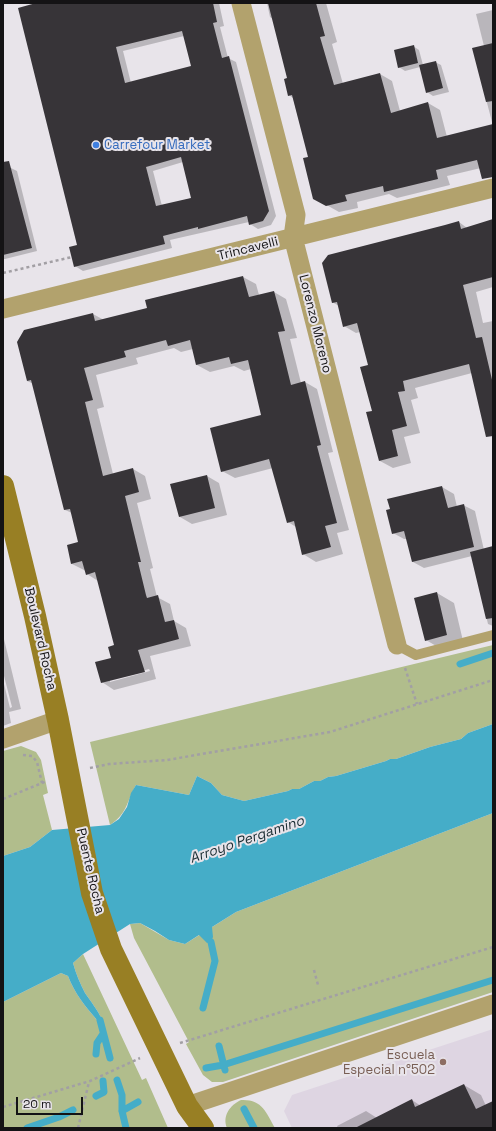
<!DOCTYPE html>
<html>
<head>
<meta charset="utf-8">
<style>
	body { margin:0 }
	#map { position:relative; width:496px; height:1131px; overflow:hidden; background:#e8e4ea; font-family:"Space Grotesk",sans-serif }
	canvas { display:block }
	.frame { position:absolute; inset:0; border:4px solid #141315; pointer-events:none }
	.scale { position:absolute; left:16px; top:1097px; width:67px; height:18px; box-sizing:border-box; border:2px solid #141315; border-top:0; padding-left:5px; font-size:12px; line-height:14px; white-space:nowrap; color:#141315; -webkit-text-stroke:3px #e8e4ea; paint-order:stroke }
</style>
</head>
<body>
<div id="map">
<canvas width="496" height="1131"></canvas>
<div class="frame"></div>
<div class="scale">20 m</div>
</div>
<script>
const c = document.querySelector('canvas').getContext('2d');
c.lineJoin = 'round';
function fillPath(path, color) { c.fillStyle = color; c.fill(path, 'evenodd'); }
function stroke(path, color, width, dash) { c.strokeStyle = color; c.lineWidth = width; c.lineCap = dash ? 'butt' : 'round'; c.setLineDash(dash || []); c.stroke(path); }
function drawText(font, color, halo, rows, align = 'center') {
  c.font = font + ' "Space Grotesk",sans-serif'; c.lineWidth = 4; c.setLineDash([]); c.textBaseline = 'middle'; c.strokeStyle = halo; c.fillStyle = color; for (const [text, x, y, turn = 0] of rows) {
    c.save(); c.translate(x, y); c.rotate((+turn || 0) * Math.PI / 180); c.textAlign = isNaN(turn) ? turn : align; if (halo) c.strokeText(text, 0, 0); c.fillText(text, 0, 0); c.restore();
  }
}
const built = new Path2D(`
	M493,1029v99h-201l-8,-17 8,-16z`);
const green = new Path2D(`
	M493,645v79l-25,9 -7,6 -31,8 -34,12h-6l-4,2 -50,15 -8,1 -8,4h-6l-15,8h-7l-4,2 -44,10 -22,-6 -11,-12 -14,-7 -8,19 -53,-10c-10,17 -8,28 -26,40l-20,-83z
	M21,746l15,6 5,8 7,33 -5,2 9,35 -22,17 -27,9v-105z
	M493,813v179l-270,90h-11l-9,-7 -17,-31 3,-2 -55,-104 -4,-14 10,-1 29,17 16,4 51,-32z
	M83,954l59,126 4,-2 22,50h-165v-126l58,-29 7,3c7,18 17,30 29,44h5c-4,-10 -11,-18 -17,-27 -5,-10 -9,-19 -12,-30z
	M241,1100c21,-1 25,12 34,28h-48c-5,-12 3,-23 14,-28z`);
const water = new Path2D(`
	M493,724v89l-257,99 -24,15 1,10 -2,5 -4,1 -8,-8 -14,9 -16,-4 -14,-9 -15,-8 -10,1 -47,30 -10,9c3,11 7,20 12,30 6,9 13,17 17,27h-5c-12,-14 -22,-26 -29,-44l-7,-3 -58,29v-146l27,-9 22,-17 58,-5 9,-6 8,-12 4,-14 5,-8 53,10 8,-19 14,7 11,12 22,6 44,-10 4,-2h7l15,-8h6l8,-4 8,-1 50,-15 4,-2h6l34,-12 31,-8 7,-6z`);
const shadow = new Path2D(`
	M40,3h179l5,23 -4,1 8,31 8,4 40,154 -5,9 -13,4 -8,-5 -1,-2 -79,18 2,8 -89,23 -8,-5 3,-21zM184,36l9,31 -62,16 -8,-32zM183,162l9,36 -30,8 -9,-35z
	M267,3h59l11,39 -5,2 11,40 37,-10 12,7 8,30 28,-8 12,7 7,27 46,-11 -20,-77 11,-3 -8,-32 17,-4v164l-12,-6 -34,8 3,9 -53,13 -8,-4 -32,8 1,6 -19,4 -25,-14 -5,-40 -16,-60 -4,-3 -1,-16 -15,-60 -3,-2z
	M413,46l6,4 4,15 12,-3 6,3 8,27 -16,4 -6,-4 -7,-25 -15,4 -6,-4z
	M11,168l6,3 20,80 -32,8h-2v-89z
	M493,220v67l-17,5 7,31 10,-2v94l-21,-42 -57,15 3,10 -7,2 9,33 -16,4 7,26 -18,5 -13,-7 -11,-95 -9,-34 -4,1 -12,-7 -5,-20 -7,-4 127,-80 8,6z
	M243,277l13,7 3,11 15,-3 12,7 11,39 -7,1 11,44 4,-1 12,7 16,63 -5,1 21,77 -12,3 6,21 -27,8 -13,-8 -7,-27 -8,-5 -15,-54 -38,10 -13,-7 40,-56 -11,-46 -7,2 -10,-5 -24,6 -13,-7 -4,-16 -12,3 -7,-4 -38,10 2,6 -42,11 8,32 -7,2 16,65 20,-5 12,7 6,23 -14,4 16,65 -3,1 7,28 13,7 4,17 12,7 5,18 -41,10 6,23 -42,11 -12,-8 10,-23 3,-13 -17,-65 -11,-7 -1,-3 -14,-7 7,-22 -7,-29 -7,-3 -31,-126 -7,-3 66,-67 11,6 45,-12 -2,-8zM149,669l1,2 -40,11v-2z
	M207,476l12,7 8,32 -35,9 -12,-7z
	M442,487l12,7 3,13 6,-2 12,6 9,39 9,-3v79l-5,-2 -16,-68 -48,12 -11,-6 -6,-23h-3l-11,-6z
	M437,593l17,10 10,42 -21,5 -17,-10z
	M3,635l18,74 -12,3 2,11 -8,3v-46l7,28 2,-1 -9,-35z
	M464,1085l17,10 5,11 7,-4v26h-155l-1,-2 29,-15 11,7 35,-18 9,6z`);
const stream = new Path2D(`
	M460,664l33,-11
	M203,1008l12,-47 -4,-19
	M100,1020l10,38
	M219,1046l6,24
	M96,1054l1,-11 6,-9
	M206,1068l17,-3 270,-85
	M117,1080l5,15v16l4,17
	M96,1096l8,-4 -1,-11
	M244,1109l10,19
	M122,1111l16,-9
	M27,1128l32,-11 14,-7`);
const building = new Path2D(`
	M36,3h177l4,19 -4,1 9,35 7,-2 40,155 -6,10 -14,4 -2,-9 -49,13v-2l-35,9 2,8 -91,23 -5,-20 8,-2 -59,-237zM182,31l9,35 -66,17 -9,-36zM181,157l10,41 -35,8 -10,-39z
	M268,3h48l9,33 -5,1 14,48 46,-12 11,40 37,-11 9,36 56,-14v53l-11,2 -5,-19 -41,10 2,9 -54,13 -1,-6 -38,9 2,6 -21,5 -13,-7 -10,-41 5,-1 -16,-62 -4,1 -4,-17 3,-1z
	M493,43v58l-7,1 -14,-54z
	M414,45l4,18 -20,5 -4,-18z
	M436,61l7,27 -17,5 -7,-28z
	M9,161l23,87 -29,7v-93z
	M493,219v58l-30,8 13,53 6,-1 11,47v52l-7,1 -17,-73 -66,17 2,10 -7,1 9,34 -15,4 6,26 -19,5 -13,-49 6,-1 -12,-44 8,-2 -11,-42 -14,4 -6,-25 -5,1 -10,-40 6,-8 117,-30 14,-4 2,8z
	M243,276l6,21 25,-6 11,40 -7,1 13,53 14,-4 16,64 -4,1 20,77 -12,3 6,21 -29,8 -8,-34 -7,2 -18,-64 -48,13 -11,-44 51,-13 -13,-55 -17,4 -2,-7 -33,8 -6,-25 -22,6 -2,-6 -42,11 2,6 -42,11 9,32 -8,2 18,74 30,-8 6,24 -14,4 16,66h-3l8,33 1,3 11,-3 7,27 9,-2 5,19 -41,11 7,22 -44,11 -6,-21 16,-4 -3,-11 6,-2 -19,-73 -9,3 -4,-14 -11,3 -4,-19 11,-3 -8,-33 -6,1 -33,-130 -4,1 -10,-39 7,-12 69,-17 2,8 52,-13 -2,-8z
	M207,475l8,33 -36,9 -9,-33z
	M442,486l6,22 16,-4 10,43 -62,15 -8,-31 -12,3 -6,-24 4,-1 -3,-10z
	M493,546v72l-7,1 -16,-67z
	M437,592l10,43 -22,6 -11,-43z
	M464,1084l12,25 17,-8v27h-138l57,-29 3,8z`);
const path = new Path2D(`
	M3,273l69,-16
	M405,668l12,36
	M23,755l9,1 5,6 5,21
	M90,768l19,-4 58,-4 163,-28 163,-52
	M3,799l44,-18
	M314,970l4,15
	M180,1043l313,-96
	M3,1107l87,-26 50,-23
	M78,1128l11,-46`);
const service = new Path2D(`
	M397,645l19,10 77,-20`);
const minor = new Path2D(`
	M241,3l55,212 -3,22 104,408
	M3,309l490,-121
	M3,739l55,-19
	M187,1106l306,-102`);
const secondary = new Path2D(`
	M3,486l32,130 23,104 34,173 19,56 76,157 16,22`);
const markers = [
	[96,145,4,"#3f7fe0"],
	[443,1062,4,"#8d6e63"]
];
const shopNames = [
	["Carrefour Market",104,145]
];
const streetNames = [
	["Trincavelli",248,249,-14],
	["Lorenzo Moreno",315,324,76],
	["Boulevard Rocha",40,639,77],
	["Puente Rocha",90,871,77]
];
const educationNames = [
	["Escuela",435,1055],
	["Especial n°502",435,1070]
];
const waterNames = [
	["Arroyo Pergamino",247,840,-19]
];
fillPath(built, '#ded5e2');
fillPath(green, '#b1bd8c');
fillPath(water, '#45adc8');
fillPath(shadow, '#0003');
stroke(stream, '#45adc8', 7);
fillPath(building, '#373438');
stroke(path, '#a29fa4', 2.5, [3, 3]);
stroke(service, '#b2a26d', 10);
stroke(minor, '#b2a26d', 19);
stroke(secondary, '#987f24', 22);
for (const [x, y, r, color] of markers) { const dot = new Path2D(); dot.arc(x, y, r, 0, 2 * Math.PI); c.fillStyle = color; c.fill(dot); stroke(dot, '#e8e4ea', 1.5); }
drawText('13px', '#366cbe', '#e8e4ea', shopNames, 'left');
drawText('13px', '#141315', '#e8e4ea', streetNames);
drawText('13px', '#785e54', '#e8e4ea', educationNames, 'right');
drawText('italic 14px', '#192c32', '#e8e4ea', waterNames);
</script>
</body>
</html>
